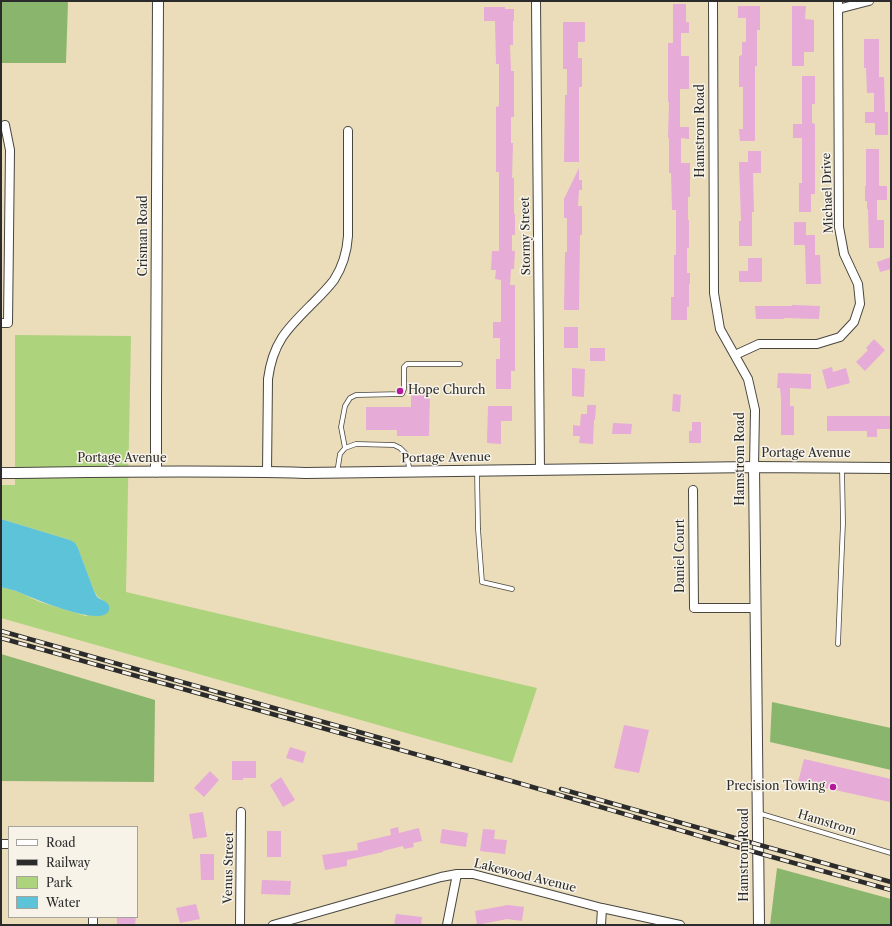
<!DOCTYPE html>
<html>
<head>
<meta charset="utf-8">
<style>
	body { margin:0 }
	#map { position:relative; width:892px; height:926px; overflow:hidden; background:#ebddb9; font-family:"Libre Caslon Text",serif }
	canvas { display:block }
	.frame { position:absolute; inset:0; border:2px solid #2b2b2b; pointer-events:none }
	.legend { position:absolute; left:8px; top:826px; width:130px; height:92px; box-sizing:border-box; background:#f7f3e8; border:1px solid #a5a39c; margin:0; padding:5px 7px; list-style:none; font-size:12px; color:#2b2b2b }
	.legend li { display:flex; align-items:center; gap:8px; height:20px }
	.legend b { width:20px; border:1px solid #a5a39c }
</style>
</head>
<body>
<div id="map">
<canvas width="892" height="926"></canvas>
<div class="frame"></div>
<ul class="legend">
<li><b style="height:5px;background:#fff"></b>Road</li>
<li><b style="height:5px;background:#2b2b2b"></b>Railway</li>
<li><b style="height:11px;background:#aed37d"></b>Park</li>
<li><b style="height:11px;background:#5cc3d9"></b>Water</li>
</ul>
</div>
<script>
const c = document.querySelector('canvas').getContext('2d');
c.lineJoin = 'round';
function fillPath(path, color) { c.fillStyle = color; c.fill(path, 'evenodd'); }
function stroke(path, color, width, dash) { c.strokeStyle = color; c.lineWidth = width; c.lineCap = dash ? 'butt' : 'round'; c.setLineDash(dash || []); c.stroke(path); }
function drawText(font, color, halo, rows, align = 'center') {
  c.font = font + ' "Libre Caslon Text",serif'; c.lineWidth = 3; c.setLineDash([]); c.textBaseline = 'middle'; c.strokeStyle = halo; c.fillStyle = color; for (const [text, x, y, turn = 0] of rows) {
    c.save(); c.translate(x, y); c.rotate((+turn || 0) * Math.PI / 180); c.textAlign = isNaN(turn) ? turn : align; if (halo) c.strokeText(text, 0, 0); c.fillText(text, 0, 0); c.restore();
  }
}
const green = new Path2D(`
	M15,335l116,1 -5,256 411,96 -25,75 -511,-145v-31l15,4 24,11 46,14 22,-12 -10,-7 -4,-6 -16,-43 -8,-8 -69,-21v-34h14z`);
const forest = new Path2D(`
	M3,1h65l-2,62h-65v-61z
	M1,654l154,46 -1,82 -153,-1z
	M772,702l119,26v42l-121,-28z
	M777,868l114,31v26h-121z`);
const water = new Path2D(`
	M1,519l69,21 5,3 3,5 16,43c1,2 2,4 3,6 3,3 11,4 12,9 4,28 -83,-11 -93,-15 -5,-1 -10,-3 -15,-4z`);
const building = new Path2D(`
	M673,4h13v18h3v11h-8v23h8v33h-9v38h9v12l-8,-1v25h9v34h-2v23h1v28h-2v25h3v11h-1v23h-2v13h-16v-23h3v-42h2v-45h-4l-1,-37h-2v-35h-1l1,-36h-1v-59h5z
	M738,6h22v24h-3v36h-2v75h-15l-1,-12h4v-42h-4v-31l3,-1v-13h4v-24h-8z
	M792,6h14l-1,13 9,1v32h-10v14h-12z
	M484,7h21v2h9v12h-1v24h-3l1,26h3v46h-3v26h2l-1,35h2v36h1v21h-3v16h3l-1,18h-3l-1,16h5v86h-4v18h-15v-30h4v-21h-7v-16h8v-42l-6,-1 1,-9h-5l1,-19h7v-79h-3v-65l3,-1v-42h-3l-1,-43h-11z
	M563,22h22v20h-7v16h4v29h-3v75h-15l1,-67h2v-26h-4z
	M864,39h15v38h5l1,35h3v23h-13v-12h-10v-11h9v-19h-7l-1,-25h-2z
	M802,76h13v28h-3v19l3,1v70h-4v18h-12v-29h3v-45h-9v-14h9z
	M866,149h13v37h8v14h-10v20h7v28h-15l-1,-39h-1v-8h-2v-15h1z
	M748,151h13v22h-8l1,39h-2v34h-13v-25h2l-2,-59h9z
	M579,168v12h3v10h-3l-1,16h4v29h-2l-1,75h-15l1,-58h2v-34h-3v-19z
	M794,222h12v13h9v20h5l1,29h-15l-1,-39h-11z
	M891,257v12l-11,3 -3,-10z
	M748,258h14v24h-23v-11h9z
	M792,305l28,1 -1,13 -35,-1v1h-28l-1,-13h37z
	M564,327h14v21h-14z
	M874,339l11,11 -20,21 -9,-9 12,-12 -2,-2z
	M590,348h15v13h-15z
	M832,367l1,5 13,-4 4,15 -23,6 -5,-19z
	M572,368l13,1 -1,28 -12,-1z
	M778,373l33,1v15l-21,-1v18h4v29h-13v-38l-1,-9h-3z
	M411,393h19l-1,43h-32v-6h-31v-23h45z
	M673,394l8,1 -1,17 -8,-1z
	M587,405h9l-1,15h-1l-1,24 -14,-1 1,-7h-7v-11l7,1 1,-12h6z
	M488,406h24v15h-11v23l-14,-1z
	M827,416h63v13h-13v8h-10v-6h-40z
	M692,422h9v21h-12v-12h3z
	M613,423l19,1 -1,10h-19z
	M624,725l25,5 -10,43 -25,-5z
	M290,747l16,5 -3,11 -17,-5z
	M804,759l87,20v18l-1,5 -92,-20z
	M232,761h24v17h-13v2h-11z
	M210,771l9,9 -15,17 -10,-9z
	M281,777l14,23 -12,7 -13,-22z
	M203,812l4,25 -14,2 -4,-25z
	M398,827l1,6 20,-5 3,13 -9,2 1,4 -10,2 -1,-3 -20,5v1l-36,8v6l-22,4 -3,-15 36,-5 -1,-7 34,-8 -1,-6z
	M442,829l26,4 -2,14 -26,-4z
	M483,829l12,1 -1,9 13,1 -2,14 -25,-3z
	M267,831h14v26h-14z
	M200,854h14v26h-13z
	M262,880l29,1 -1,14 -29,-1z
	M196,904l4,15 -20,4 -4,-15z
	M508,905l16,2 -2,14 -15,-2 -30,6 -2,-14z
	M396,914l26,3 -1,8h-27z
	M117,917h19l-1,8h-18z`);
const service = new Path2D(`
	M345,448l-4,-21 4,-21 5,-8 6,-3 46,-1 2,-5v-22l3,-3h53
	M477,471l1,58 4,53 30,7
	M337,473l3,-19 5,-6 11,-4 38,1 6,3 6,6 4,17
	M838,644l5,-121 -1,-55
	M758,813l133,40`);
const minor = new Path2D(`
	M536,1l4,469
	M713,1l1,292 6,36 28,50 7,31 -1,57
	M838,9l31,-8
	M1,323h7l2,-173 -5,-25
	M735,355l24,-11h58l23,-7 14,-15 6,-18 -2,-20 -14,-30 -5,-27 -1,-226
	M267,472l1,-93c5,-38 20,-51 46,-77 7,-7 14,-14 20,-22 9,-14 13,-28 14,-44v-105
	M693,490l1,118h61
	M1,844h8
	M93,925v-8
	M240,925l1,-113
	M273,925l168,-48 16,-3h16l129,34 78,17
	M447,925l10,-51
	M601,925l1,-17`);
const tertiary = new Path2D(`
	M754,467l5,458
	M156,472v-77l2,-394
	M1,473c101,-1 203,-3 304,0l449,-6 137,1`);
const rail = new Path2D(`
	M1,631l397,112
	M1,638l521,146 236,69 133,37
	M561,789l330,93`);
const markers = [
	[400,391,4,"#b5179e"],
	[833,787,4,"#b5179e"]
];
const streetNames = [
	["Hamstrom Road",701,131,-90],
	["Michael Drive",828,193,-92],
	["Crisman Road",144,236,-90],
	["Stormy Street",526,236,-91],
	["Portage Avenue",806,454],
	["Portage Avenue",446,458,-1],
	["Portage Avenue",122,459],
	["Hamstrom Road",741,459,-90],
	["Daniel Court",681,556,-90],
	["Hamstrom",827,823,17],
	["Hamstrom Road",745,855,-90],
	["Venus Street",229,868,-89],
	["Lakewood Avenue",525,876,14]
];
const poiNames = [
	["Hope Church",408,391],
	["Precision Towing",825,787,"right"]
];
fillPath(green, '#aed37d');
fillPath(forest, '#8ab56c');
fillPath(water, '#5cc3d9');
fillPath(building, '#e6abd6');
stroke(service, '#484640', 5.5);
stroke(minor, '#484640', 10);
stroke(tertiary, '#484640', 12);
stroke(service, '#fff', 4);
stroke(minor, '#fff', 8);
stroke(tertiary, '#fff', 10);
stroke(rail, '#2b2b2b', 4.5);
stroke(rail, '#f7f3e8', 3, [9]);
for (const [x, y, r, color] of markers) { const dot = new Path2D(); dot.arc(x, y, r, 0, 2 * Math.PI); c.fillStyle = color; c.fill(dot); stroke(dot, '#f7f3e8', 1.5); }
drawText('12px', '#2b2b2b', '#f7f3e8', streetNames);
drawText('12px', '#2b2b2b', '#f7f3e8', poiNames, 'left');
</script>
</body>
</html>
